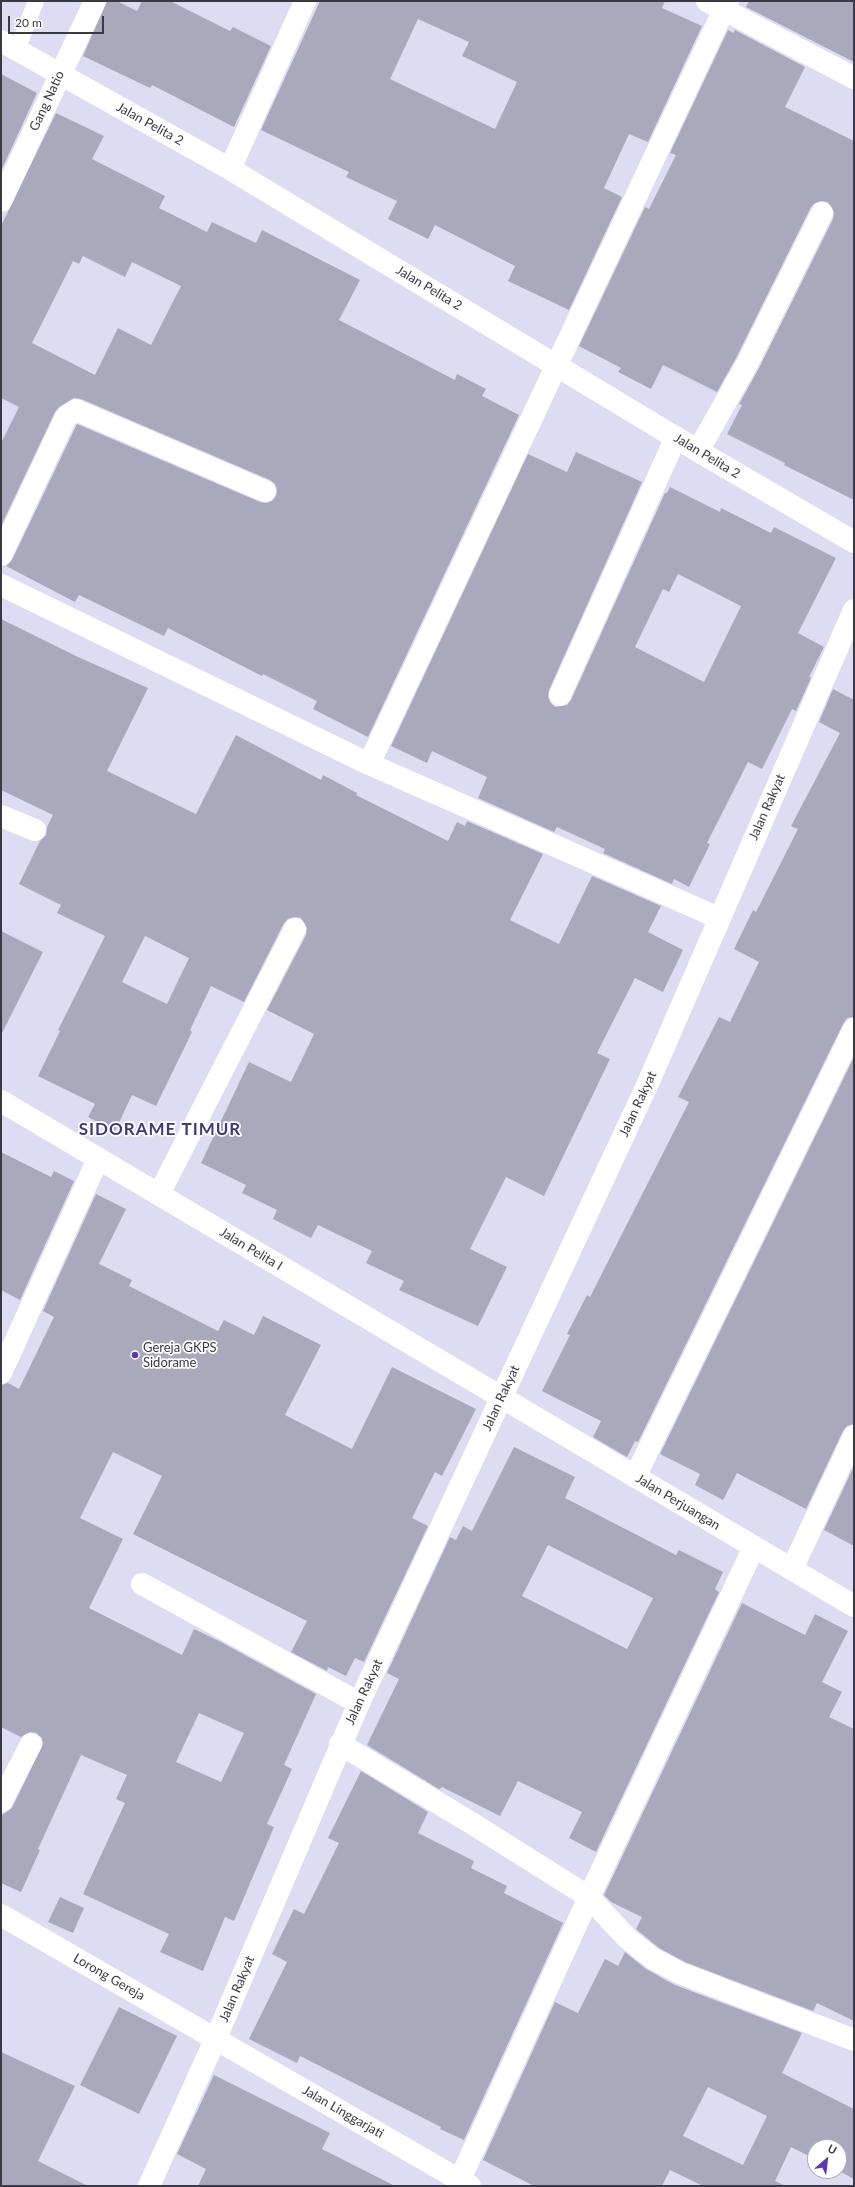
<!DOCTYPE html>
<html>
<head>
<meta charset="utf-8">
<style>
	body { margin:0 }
	#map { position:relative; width:855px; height:2187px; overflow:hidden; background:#dedcf2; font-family:Lato,sans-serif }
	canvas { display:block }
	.frame { position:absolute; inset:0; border:2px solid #3a3941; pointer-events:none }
	.north { position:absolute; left:807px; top:2139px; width:40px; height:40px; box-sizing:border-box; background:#fff; border:1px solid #b0b0b3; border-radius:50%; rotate:28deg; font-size:11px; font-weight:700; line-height:16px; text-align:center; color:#3a3941 }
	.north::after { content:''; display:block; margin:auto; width:14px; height:18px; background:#5939b1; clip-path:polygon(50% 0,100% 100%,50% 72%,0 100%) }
	.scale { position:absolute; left:8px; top:16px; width:96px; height:18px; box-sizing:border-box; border:2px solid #3a3941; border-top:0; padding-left:5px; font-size:12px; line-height:14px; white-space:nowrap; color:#3a3941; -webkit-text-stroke:3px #fff; paint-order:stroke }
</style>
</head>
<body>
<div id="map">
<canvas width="855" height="2187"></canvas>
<div class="frame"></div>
<div class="north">U</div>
<div class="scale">20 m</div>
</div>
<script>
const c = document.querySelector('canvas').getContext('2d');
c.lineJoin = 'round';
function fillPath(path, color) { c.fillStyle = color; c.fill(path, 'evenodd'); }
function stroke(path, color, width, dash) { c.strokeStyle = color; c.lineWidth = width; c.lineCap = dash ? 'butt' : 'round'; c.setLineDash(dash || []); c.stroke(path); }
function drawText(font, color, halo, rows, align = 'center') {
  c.font = font + ' Lato,sans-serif'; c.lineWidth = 3.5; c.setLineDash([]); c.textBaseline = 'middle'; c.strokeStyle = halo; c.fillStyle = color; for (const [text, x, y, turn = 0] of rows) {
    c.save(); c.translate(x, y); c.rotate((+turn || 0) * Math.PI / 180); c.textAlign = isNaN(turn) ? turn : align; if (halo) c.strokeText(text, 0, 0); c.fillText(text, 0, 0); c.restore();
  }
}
const building = new Path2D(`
	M107,1h10l20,10 5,-10h28l60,30 3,-4 38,19 -37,81 -82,-42 -2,3 -67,-32z
	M320,1h345l-3,7 40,18 -54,116 -19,-8 -25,54 18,9 -53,113 -61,-29 7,-15 -80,-41 -7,14 -40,-20 9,-18 -51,-24 3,-5 -88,-42zM418,19l51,23 -7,14 55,26 -22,47 -105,-50z
	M749,1h105v61l-108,-55z
	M728,30l5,3 2,-3 70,37 -20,40 69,34v359l-70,-35 1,-2 -58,-29 15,-29 -3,-1 19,-34 75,-151 1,-7 -6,-10 -7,-1 -6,2 -4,4 -75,151 -19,34 -54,-27 -12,24 -33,-17 3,-4 -42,-22 66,-139 4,2 27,-54 -6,-2z
	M1,74l36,19 -36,78z
	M56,113l48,23 -12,23 73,37 -6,12 48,24 5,-10 44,21 6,-13 98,50 -21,40 116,60 2,-6 29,15 -4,7 37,19 -151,322 -55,-28 4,-8 -54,-27 -1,2 -94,-48 -4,8 -85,-41 -4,7 -69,-36 6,-6 65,-136 183,78 6,1 6,-2 4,-5 1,-6 -2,-6 -5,-4 -189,-81 -7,-1 -15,9 -4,5 -54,114v-83l18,-36 -18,-9v-172zM83,256l42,21 7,-15 49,24 -30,59 -33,-17 -23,47 -63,-32 41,-82 6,3z
	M576,452l66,30 -93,208 -1,6 2,6 5,5 12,-2 4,-5 94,-207h2l3,-6 50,25 1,-4 50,25 3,-6 62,31 -38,75 26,14 -15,30 2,1 -15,33 -4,-2 -30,60 -14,-7 -41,81 3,1 -21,43 -15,-8 -2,5 -69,-31 2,-4 -48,-22 -3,5 -76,-34 9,-21 -55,-26 -5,12 -36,-17 137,-292 39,18zM678,574l63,32 -37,76 -69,-35 28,-58 6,3z
	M1,619l77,38 70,31 -41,83 89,43 40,-79 85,45 2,-5 34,18 -1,2 92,46 9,-19 8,4 2,-5 76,33 -33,66 49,24 33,-68 69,30 -13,26 35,18 -20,42 -28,-14 -38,75 13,6 -66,137 -38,-19 -36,72 37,18 -29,59 -79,-36 5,-9 -38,-18 6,-12 -54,-26 -7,13 -38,-19 4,-9 -35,-17 4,-8 -45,-22 48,-101 42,20 23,-48 -47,-24 39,-75 1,-7 -6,-10 -7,-1 -6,2 -4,4 -40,79 -33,-16 -21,44 2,2 -36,74 -24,-11 -17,36 -27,-14 7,-13 -57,-28 22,-45 -2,-1 47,-94 -48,-23 4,-8 -42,-21 21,-43 6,-6 1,-8 6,-12 -52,-25zM145,936l44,22 -22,46 -45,-22z
	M833,689l21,11v317l-7,1 -4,6 -205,418 -3,-1 -8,16 -34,-20 8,-16 -59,-30 28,-56 -3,-1 20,-39 3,2 99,-195 -11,-5 41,-80 11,5 29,-60 -25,-13 19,-39 3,2 42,-83 -7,-3 49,-93 -21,-11z
	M1,931l42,21 -42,83z
	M854,1057v367l-7,2 -4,5 -37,78 -69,-36 -14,27 -28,-15 5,-11 -40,-20z
	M1,1152l50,25 3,-6 20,10 -54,119 -19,-10z
	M96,1194l30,15 -27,55 33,16 -3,6 89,45 6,-11 30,15 9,-19 58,29 -36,70 67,34 40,-82 84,42 -34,67 -7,-4 -23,46 16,8 -64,136 -9,-4 -9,18 -18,-9 -1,4 -36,-19 16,-31 -174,-87 29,-58 -49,-24 -33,66 43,21 -34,69 93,47 12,-26 27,13 95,52 -32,71 8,4 -25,55 7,3 -40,94 -9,-4 -22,54 -43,-19 9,-18 -86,-40 42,-91 -9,-4 11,-24 -46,-20 -43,94 2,1 -19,42 -20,-9v-65l2,-4 9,-6 31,-64 -1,-6 -6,-5 -6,-1 -9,5 -20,-10v-342l7,-2 11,6 35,-72 -11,-6zM199,1713l45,20 -23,49 -45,-20z
	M514,1447l61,30 -10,21 111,57 3,-5 44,22 -8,17 4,3 -123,260 -27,-14 13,-26 -64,-31 -18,35 -58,-29 -3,2 -72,-44 32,-66 -12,-6 63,-136 6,3 7,-14 9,5zM548,1545l105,53 -26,51 -105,-53z
	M854,1466v80l-30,-16z
	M742,1603l63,32 10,-21 33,17 -26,51 20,10 -13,25 25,12v292l-37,-18 -4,8 -128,-49 -26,-14 -23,-19 6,-12 -31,-15 -7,-7z
	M361,1771l67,41 -10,21 56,28 -3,7 36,18 -3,7 59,30 -99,217 -24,-11 1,-2 -141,-71 -3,7 -48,-24 38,-77 -15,-8 22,-45 10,5 35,-71 -11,-5z
	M60,1897l24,11 -11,25 -25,-11z
	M625,1952l21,17 29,16 127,48 -20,40 72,36v70l-15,-8v-24h-24v12l-24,-12 -16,34 11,5h-83l-33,-16 -8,16h-128l-51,-26 72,-158 23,11 27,-54 13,7zM708,2087l59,29 -24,49 -60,-29z
	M119,2007l58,29 -38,78 -59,-29z
	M1,2052l74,34 -37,75 50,25h-87z
	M214,2075l116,58 -8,16 73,37h-197l8,-17 -29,-15z`);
const lane = new Path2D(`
	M17,50l19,-49`);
const street = new Path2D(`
	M707,1l147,77
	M1,41l229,128 468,282 156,91
	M230,169l75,-168
	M1,201l94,-200
	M698,451l49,-87 75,-151
	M1,555l65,-138 10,-7 189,81
	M1,585l368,179 350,154
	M560,695l116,-258
	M369,764l359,-763
	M1,816l34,14
	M159,1194l136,-265
	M1,1373l97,-214
	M635,1477l219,-448
	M792,1569l62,-133
	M142,1584l217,119
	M340,1744l133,80 116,73 38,41 25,20 28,15 174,67
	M1,1802l30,-58
	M1,1915l469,271
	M457,2186l132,-289 165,-350`);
const secondary = new Path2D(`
	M1,1101l853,505
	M149,2186l67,-148 143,-335 290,-622 205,-471`);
const markers = [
	[135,1355,4,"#5939b1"]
];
const streetNames = [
	["Gang Natio",47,101,-65],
	["Jalan Pelita 2",150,124,29],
	["Jalan Pelita 2",429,288,31],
	["Jalan Pelita 2",707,456,31],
	["Jalan Rakyat",767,807,-66],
	["Jalan Rakyat",638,1104,-65],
	["Jalan Pelita I",251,1249,31],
	["Jalan Rakyat",501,1398,-65],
	["Jalan Perjuangan",678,1502,31],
	["Jalan Rakyat",364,1692,-65],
	["Lorong Gereja",109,1977,30],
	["Jalan Rakyat",237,1989,-67],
	["Jalan Linggarjati",343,2112,30]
];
const poiNames = [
	["Gereja GKPS",143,1348],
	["Sidorame",143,1363]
];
const districtNames = [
	["SIDORAME TIMUR",160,1130]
];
fillPath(building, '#aaa8bd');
stroke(lane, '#fff', 16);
stroke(street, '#fff', 22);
stroke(secondary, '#fff', 22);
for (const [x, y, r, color] of markers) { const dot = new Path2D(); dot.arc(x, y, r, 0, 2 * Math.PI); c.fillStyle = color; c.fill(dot); stroke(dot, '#fff', 1.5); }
drawText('13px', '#3a3941', '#fff', streetNames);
drawText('13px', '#3a3941', '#fff', poiNames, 'left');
c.letterSpacing = '1px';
drawText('bold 17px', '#443975', '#fff', districtNames);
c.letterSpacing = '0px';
</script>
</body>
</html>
